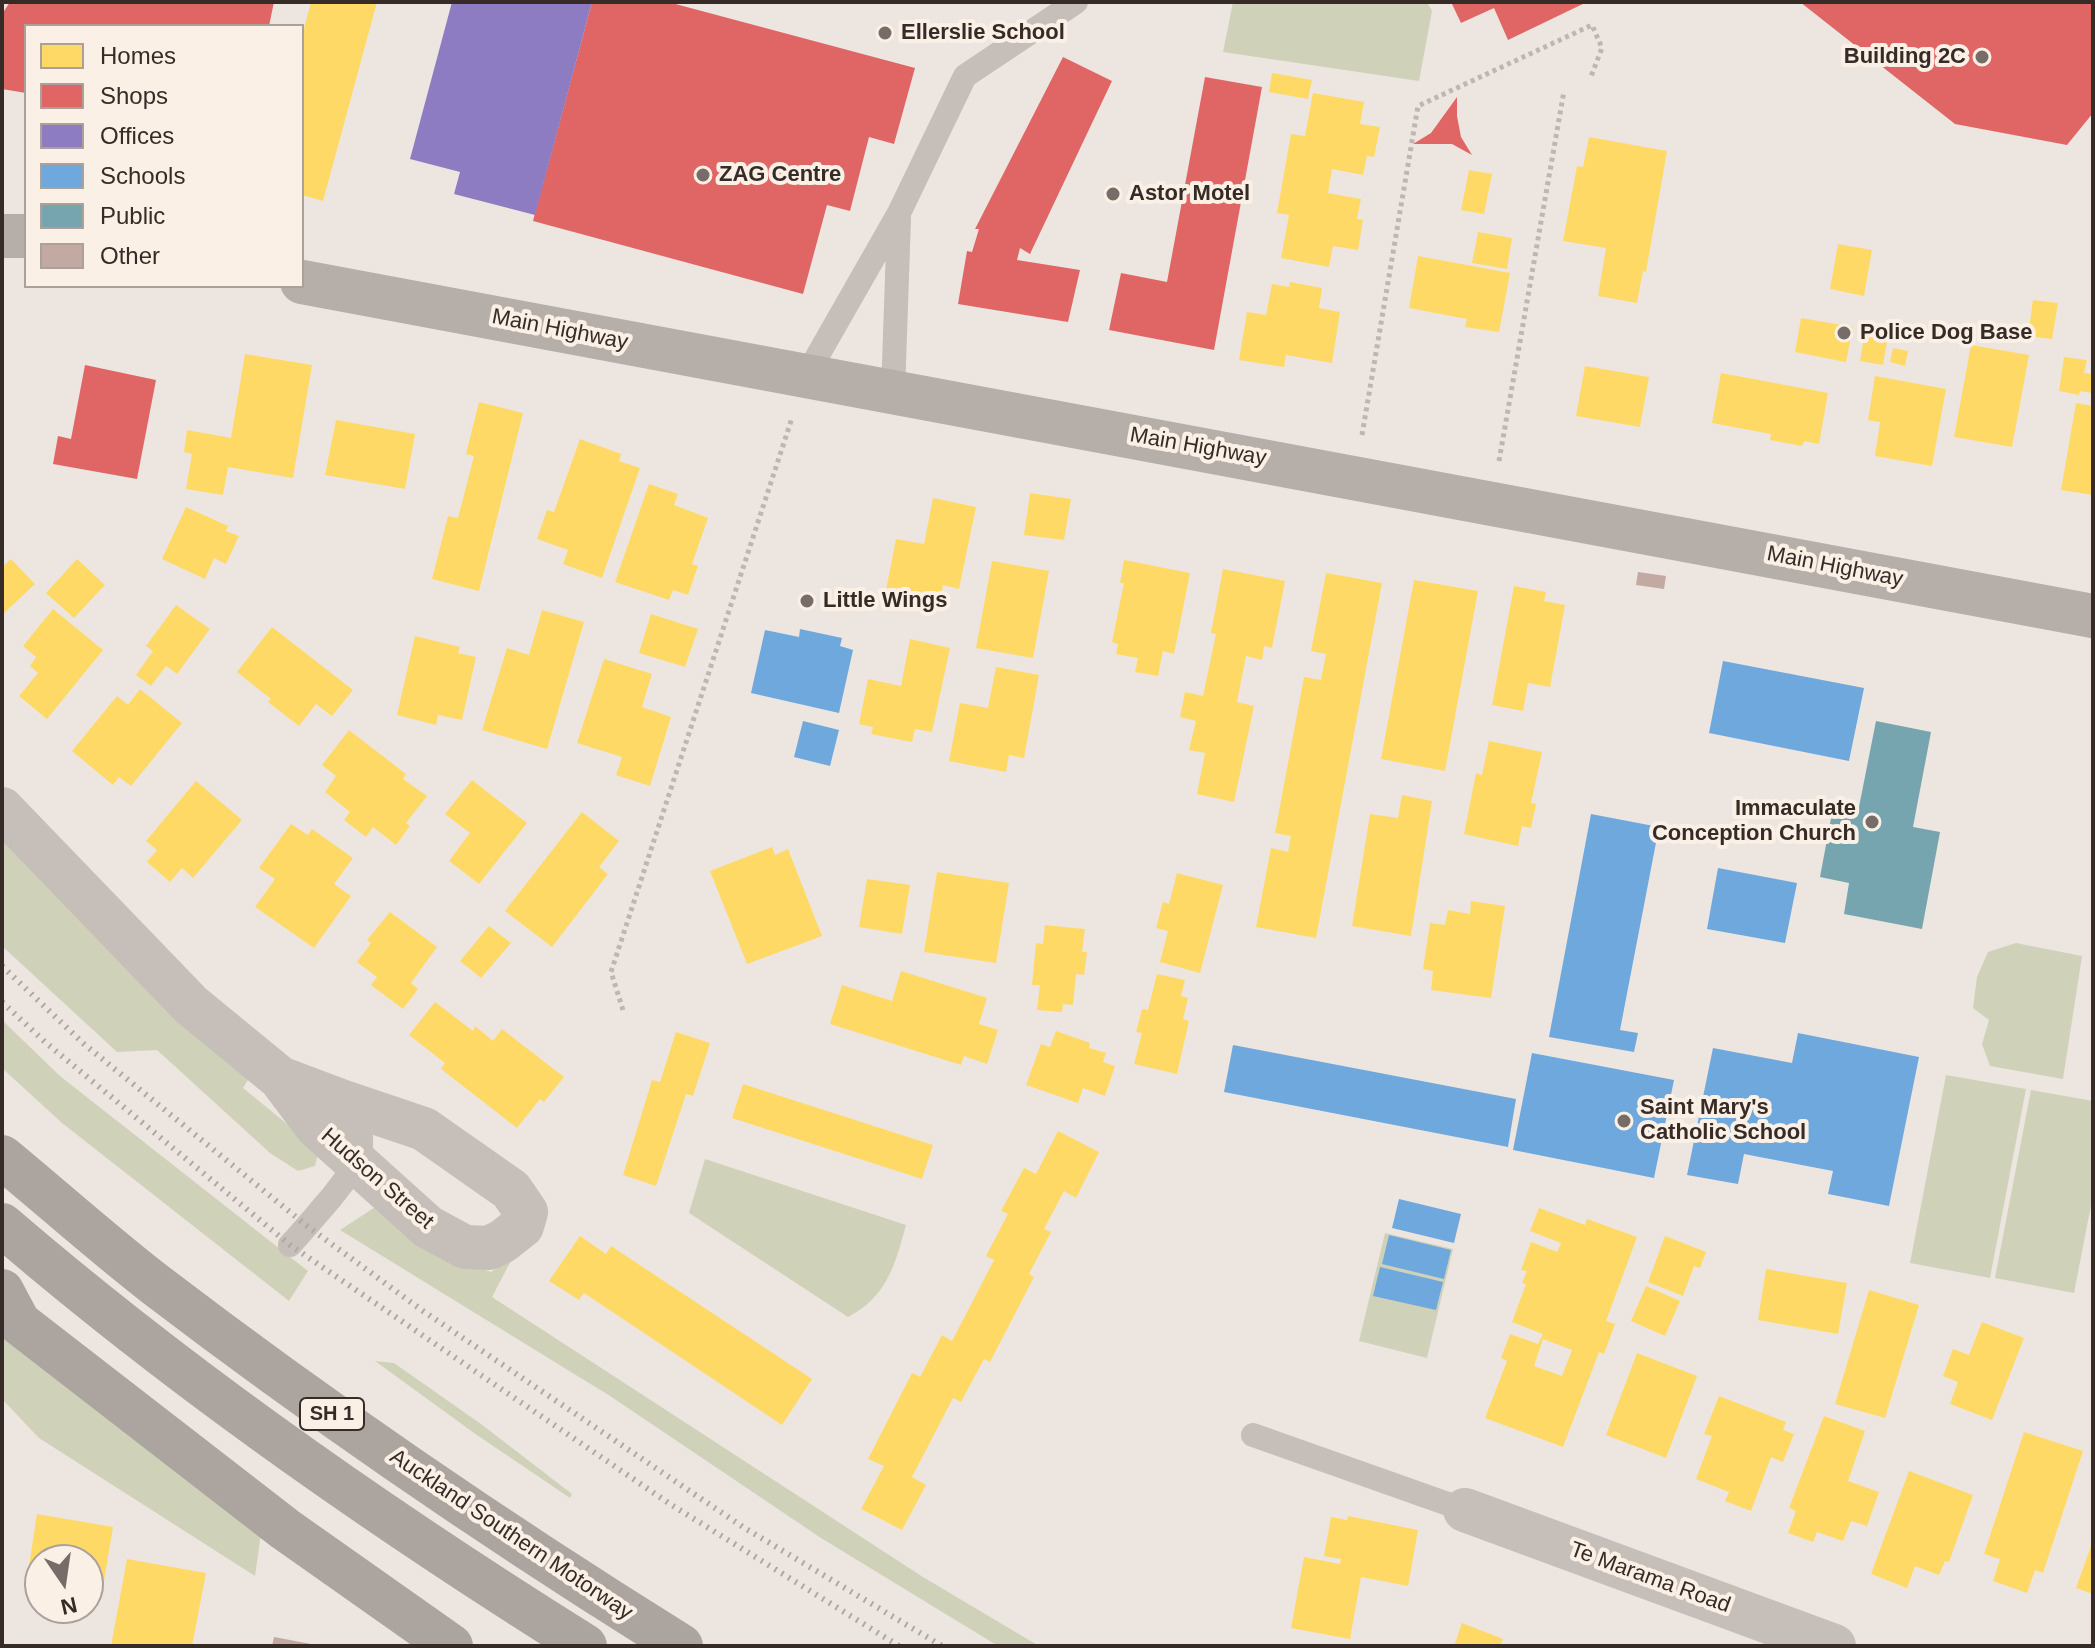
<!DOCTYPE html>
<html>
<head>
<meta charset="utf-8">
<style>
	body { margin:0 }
	#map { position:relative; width:2095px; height:1648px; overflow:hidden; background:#ede6e0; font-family:Helvetica,sans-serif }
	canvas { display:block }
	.frame { position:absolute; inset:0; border:4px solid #372b27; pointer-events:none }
	.legend { position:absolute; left:24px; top:24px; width:280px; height:264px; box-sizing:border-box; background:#faf0e6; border:2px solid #aca19a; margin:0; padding:10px 14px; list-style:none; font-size:24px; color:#372b27 }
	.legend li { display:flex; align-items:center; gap:16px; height:40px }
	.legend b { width:40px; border:2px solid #aca19a }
	.north { position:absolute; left:24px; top:1544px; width:80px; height:80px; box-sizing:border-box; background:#faf0e6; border:2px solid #aca19a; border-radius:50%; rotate:167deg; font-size:22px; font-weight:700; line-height:32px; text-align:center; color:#372b27 }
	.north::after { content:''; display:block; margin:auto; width:28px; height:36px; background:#776c68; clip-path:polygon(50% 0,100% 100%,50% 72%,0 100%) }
</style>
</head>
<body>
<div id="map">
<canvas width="2095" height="1648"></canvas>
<div class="frame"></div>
<ul class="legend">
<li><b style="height:22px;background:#ffd966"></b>Homes</li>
<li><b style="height:22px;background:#e06666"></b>Shops</li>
<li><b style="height:22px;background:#8e7cc3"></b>Offices</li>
<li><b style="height:22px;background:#6fa8dc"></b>Schools</li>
<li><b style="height:22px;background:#76a5af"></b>Public</li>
<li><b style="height:22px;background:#c2a9a1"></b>Other</li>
</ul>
<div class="north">N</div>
</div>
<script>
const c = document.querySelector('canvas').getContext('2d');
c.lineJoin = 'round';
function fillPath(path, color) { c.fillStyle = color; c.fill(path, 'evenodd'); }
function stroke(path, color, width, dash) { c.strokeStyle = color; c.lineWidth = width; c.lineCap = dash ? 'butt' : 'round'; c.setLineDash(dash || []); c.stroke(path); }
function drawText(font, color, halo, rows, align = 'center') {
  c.font = font + ' Helvetica,sans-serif'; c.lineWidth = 8; c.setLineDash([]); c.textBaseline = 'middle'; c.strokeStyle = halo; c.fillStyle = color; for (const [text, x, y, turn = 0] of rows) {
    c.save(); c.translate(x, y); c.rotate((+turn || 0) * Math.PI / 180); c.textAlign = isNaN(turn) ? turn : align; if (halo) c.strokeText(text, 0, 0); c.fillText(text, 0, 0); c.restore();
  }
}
const green = new Path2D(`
	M1233,2h194l5,9 -13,70 -196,-29z
	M2,833l251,239 -10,16 76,62 -4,16 -17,5 -28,-18 -113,-103 -40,2 -115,-106z
	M2016,943l66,13 -19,123 -73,-13 -8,-22 7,-24 -16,-12 4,-31 11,-25z
	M2,1020l58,56 248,195 -19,30 -227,-178 -60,-55z
	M1946,1075l80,14 -36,189 -80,-15z
	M2031,1090l62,11v94l-19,98 -79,-15z
	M705,1159l201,66c-11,40 -19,72 -58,92l-159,-104z
	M383,1202l64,54 44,16 21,-13 -20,38 431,280 116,69h-41l-177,-108 -211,-142 -270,-166z
	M1385,1233l68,16 -26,109 -68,-17z
	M2,1329l259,205 -6,42 -216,-138 -37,-39z
	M375,1361l19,2 87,61 91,70 -2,4 -96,-65z`);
const homes = new Path2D(`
	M311,2h66l-54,199 -21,-6v-159z
	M1272,73l40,7 -4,19 -39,-7z
	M1313,93l51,9 -4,22 20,3 -6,30 -7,-1 -4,19 -31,-6 -4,24 33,6 -4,20 6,1 -5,30 -25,-4 -4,21 -48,-9 8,-43 -12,-2 14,-79 14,2z
	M1589,137l78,14 -21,121 -3,-1 -6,32 -39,-7 8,-48 -43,-7 14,-75 6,1z
	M1469,170l23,4 -8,40 -23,-4z
	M1478,232l34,6 -5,31 -35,-6z
	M1838,244l34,6 -8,46 -34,-7z
	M1418,256l92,17 -11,59 -34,-5 2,-8 -58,-11z
	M1290,282l32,6 -3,20 21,4 -8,51 -46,-8 -2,12 -45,-7 8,-48 19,3 6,-31 17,3z
	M2033,300l25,3 -6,36 -24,-3z
	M1801,318l52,9 -7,35 -51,-10z
	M1866,325l23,4 -6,36 -23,-4z
	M1971,345l58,10 -17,92 -58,-10z
	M1893,348l15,3 -3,15 -15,-4z
	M245,354l67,11 -19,113 -65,-11 -5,28 -37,-6 6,-35 -8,-2 3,-22 44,8z
	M2064,357l23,3 -3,13 9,1v19l-13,-2 -1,4 -20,-4z
	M1585,366l64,11 -9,50 -64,-11z
	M1721,373l107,20 -9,51 -15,-3 -2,5 -32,-6 1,-6 -59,-11z
	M1875,376l71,13 -14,77 -57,-10 5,-34 -12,-2z
	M479,402l44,11 -44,178 -47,-12 16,-63 10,2 16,-62 -8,-2z
	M2076,403l17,3v89l-32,-5z
	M336,420l79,14 -10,55 -80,-14z
	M580,439l41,15 -2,7 21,7 -38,110 -39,-14 5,-14 -31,-11 10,-29 7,2z
	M649,484l29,10 -4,11 34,13 -16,46 6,2 -10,29 -15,-5 -4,10 -54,-18z
	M1030,493l41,6 -7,41 -40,-5z
	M933,498l43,9 -17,82 -16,-4 -3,16 -54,-11 10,-51 28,5z
	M186,507l42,19 -2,5 13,5 -13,28 -12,-6 -9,21 -43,-20z
	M11,559l24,25 -33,31v-48z
	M77,559l28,26 -31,33 -28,-25z
	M1124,560l66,13 -16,81 -11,-3 -5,25 -23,-4 3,-14 -22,-4 2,-10 -6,-2 12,-59h-4z
	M992,561l57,10 -16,87 -57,-10z
	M1223,569l62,12 -13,67 -8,-2 -2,14 -16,-4 -9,46 17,4 -20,96 -37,-8 8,-41 -16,-3 7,-29 -16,-4 5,-25 18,4 13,-62 -5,-1z
	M1326,573l56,10 -66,355 -60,-11 15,-79 17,4 3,-16 -16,-3 29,-156 17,3 5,-26 -15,-3z
	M1414,580l64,11 -33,180 -64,-12z
	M1514,586l32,6 -2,9 21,4 -15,82 -22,-4 -5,28 -31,-6z
	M176,605l34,24 -33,45 -11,-8 -15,20 -15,-11 17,-24 -7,-5z
	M53,609l50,41 -56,69 -28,-23 19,-23 -8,-7 6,-9 -13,-11z
	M542,610l42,12 -37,127 -65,-19 25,-82 22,7z
	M651,614l47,15 -13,38 -46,-14z
	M272,627l81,63 -21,26 -16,-12 -17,22 -31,-24 3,-3 -34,-27z
	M415,636l45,11 -2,6 18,4 -14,63 -24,-5 -2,10 -39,-10z
	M910,639l40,9 -18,84 -17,-3 -3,13 -41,-8 2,-7 -14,-3 9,-45 33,7z
	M604,659l48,15 -10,33 29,10 -21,69 -34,-11 6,-18 -45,-14z
	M996,667l43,8 -15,83 -15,-3 -3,17 -57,-11 11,-58 28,5z
	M140,689l42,34 -51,63 -12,-9 -6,8 -41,-34 45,-55 11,9z
	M349,730l57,44 -3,5 24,17 -21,27 4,3 -14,19 -23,-18 -7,10 -22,-17 6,-8 -25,-20 11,-16 -14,-11z
	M1489,741l53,11 -11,51 5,1 -5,24 -9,-2 -4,20 -54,-12 12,-61 6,2z
	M472,780l55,43 -48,61 -30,-23 21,-28 -25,-19z
	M196,781l46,39 -49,58 -11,-10 -12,14 -23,-20 10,-12 -11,-9z
	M1402,795l30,6 -21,135 -59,-10 18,-112 28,4z
	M582,812l37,29 -20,26 9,7 -56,73 -47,-36z
	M291,824l17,11 4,-6 41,29 -19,26 17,12 -37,52 -59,-41 20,-28 -16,-11z
	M772,847l3,8 13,-6 34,87 -75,28 -37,-93z
	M937,872l72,11 -13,80 -72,-11z
	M1177,873l46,12 -23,88 -40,-11 8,-31 -12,-3 7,-26 6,2z
	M867,879l43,6 -8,49 -43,-7z
	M1471,901l34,5 -14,92 -60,-8 2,-19 -10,-2 7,-46 15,2 3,-15 22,4z
	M390,912l47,35 -26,36 7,6 -15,20 -32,-24 6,-8 -20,-15 14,-19 -4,-3z
	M1045,925l40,4 -3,23h5l-3,23 -8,-1 -3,31 -10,-1 -1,8 -25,-2 3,-25h-8l4,-42 7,1z
	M489,926l22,17 -30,35 -21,-17z
	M901,971l86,27 -8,26 19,6 -11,34 -23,-8 -3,9 -131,-41 12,-39 50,16z
	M1157,974l28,6 -4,16 7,2 -5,21 6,2 -12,53 -43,-10 8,-31 -6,-1 6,-23 6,1z
	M435,1002l38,29 2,-5 18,15 9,-12 62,48 -20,25 -4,-3 -23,29 -76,-59 4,-6 -36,-28z
	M1056,1031l34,12 -1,5 17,5 -3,9 12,4 -10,30 -22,-8 -5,15 -52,-18 15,-41 9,3z
	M676,1032l34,11 -17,53 -7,-2 -30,92 -33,-11 29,-95 8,2z
	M743,1084l190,61 -11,34 -190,-61z
	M1058,1131l41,21 -23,46 -12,-7 -20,38 7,3 -22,42 5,3 -44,85 -6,-3 -23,43 -8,-4 -41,79 14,8 -24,45 -41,-21 23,-43 -16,-7 44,-86 8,4 22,-42 10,6 42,-81 -8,-4 22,-42 -7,-3 23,-43 12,6z
	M1539,1208l46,17 2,-6 50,18 -31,84 9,3 -11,30 -5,-2 -36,95 -78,-29 22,-57 -6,-3 9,-24 28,10 5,-10 -31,-12 14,-38 -4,-1 5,-12 -6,-1 10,-28 26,10 4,-9 -31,-12zM1543,1339l29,11 -10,26 -28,-10z
	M580,1236l26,18 5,-8 201,133 -30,46 -198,-132 -5,7 -30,-19z
	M1665,1236l41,16 -6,16 -6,-2 -11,30 -35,-14z
	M1766,1269l81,14 -9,51 -80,-14z
	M1646,1286l34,15 -15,35 -34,-15z
	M1869,1290l50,15 -34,113 -50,-14z
	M1982,1322l42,16 -32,82 -42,-16 8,-22 -15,-6 10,-27 16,6z
	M1637,1353l60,23 -31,82 -60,-23z
	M1719,1396l67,26 -3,8 11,4 -11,28 -12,-5 -20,54 -26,-10 4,-9 -33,-13 16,-43 -8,-2z
	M1824,1416l41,15 -17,50 31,11 -12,34 -16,-5 -8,20 -26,-9 -4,10 -25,-9 8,-22 -7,-3z
	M2024,1432l59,19 -40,122 -8,-3 -8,23 -34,-12 7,-22 -16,-5z
	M1909,1471l64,24 -24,67 -4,-1 -6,14 -24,-9 -8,22 -36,-14z
	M37,1514l76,13 -11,66 -14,-2v-31h-48v34l-15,-2z
	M1348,1516l70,14 -10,56 -47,-9 -11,62 -59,-11 13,-71 36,7 1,-5 -17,-3 7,-39 16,3z
	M2091,1546l2,1v47l-17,-6z
	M127,1559l79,14 -14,73h-81z
	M1462,1623l41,16 -3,7h-46z`);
const shops = new Path2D(`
	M10,2h264l-5,24h-243v67l-24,-4v-75z
	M592,2h76l247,66 -21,76 -25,-7 -19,74 -23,-6 -24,89 -270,-73z
	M1451,2h136l-79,38 -14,-32 -33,15z
	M1800,2h293v111l-26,32 -112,-21z
	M1063,57l49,24 -82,173 -10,-6 -3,12 63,10 -12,52 -110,-18 9,-53 5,1 7,-23h-4z
	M1205,77l57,10 -48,263 -105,-20 12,-57 46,9z
	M1457,97v19l4,21 11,18 -20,-11h-39l18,-11z
	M85,365l71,15 -19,99 -84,-15 5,-28 13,3z`);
const offices = new Path2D(`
	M452,2h140l-57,213 -81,-21 6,-22 -50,-13z`);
const schools = new Path2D(`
	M800,629l42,9 -2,8 13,4 -14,63 -88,-20 14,-63 34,7z
	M1723,661l141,27 -15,73 -140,-28z
	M803,721l36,9 -9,36 -36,-9z
	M1591,814l68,13 -39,203 18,3 -4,19 -85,-15z
	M1718,868l79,15 -12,60 -78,-14z
	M1798,1033l121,24 -30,149 -61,-12 5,-23 -89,-17 -6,30 -51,-9 26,-127 79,15z
	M1233,1045l283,54 -8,48 -284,-55z
	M1532,1053l142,27 -20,98 -141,-28z
	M1399,1199l62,15 -7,29 -62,-15z
	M1389,1235l62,15 -7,29 -62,-15z
	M1380,1267l63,15 -7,28 -63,-14z`);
const public = new Path2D(`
	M1876,721l55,11 -18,95 27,5 -18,97 -78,-15 5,-31 -29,-6 12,-64 25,4z`);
const building = new Path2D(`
	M1638,572l28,4 -2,13 -28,-4z
	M274,1637l37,7v2h-39z`);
const path = new Path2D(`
	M1362,435l56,-329 174,-81 10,23 -12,31
	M1499,461l65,-370
	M623,1010l-12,-38 181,-554`);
const lane = new Path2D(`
	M806,376l93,-163 66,-137 111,-74
	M893,392l6,-173
	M290,1245c14,-15 27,-31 41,-47 25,-32 46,-56 14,-92
	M1253,1435l212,75`);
const street = new Path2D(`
	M2,809l189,196 89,73 37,49 111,100 37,20 24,1 14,-7 19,-15 4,-14 -15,-22 -87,-61 -83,-28 -61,-23
	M1465,1510l369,136`);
const secondary = new Path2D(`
	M2,236h24
	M302,282l1791,334`);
const highway = new Path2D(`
	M2,1157c51,42 101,87 154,128 169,129 345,249 525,361
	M2,1225c181,156 380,294 583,421
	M2,1291l17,32 266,206 166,117`);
const rail = new Path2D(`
	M2,966l82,78 223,182 116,85 320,216 199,119
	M2,1002l43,40 245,203 380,259 229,142`);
const markers = [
	[885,33,8,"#776c68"],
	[1982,57,8,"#776c68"],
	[703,175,8,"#776c68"],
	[1113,194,8,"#776c68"],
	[1844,333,8,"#776c68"],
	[807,601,8,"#776c68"],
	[1872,822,8,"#776c68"],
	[1624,1121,8,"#776c68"]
];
const shields = [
	[332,1414,64]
];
const shieldNames = [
	["SH 1",332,1414]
];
const poiNames = [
	["Ellerslie School",901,33],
	["Building 2C",1966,57,"right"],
	["ZAG Centre",719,175],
	["Astor Motel",1129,194],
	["Police Dog Base",1860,333],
	["Little Wings",823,601],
	["Immaculate",1856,809,"right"],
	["Conception Church",1856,834,"right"],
	["Saint Mary's",1640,1108],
	["Catholic School",1640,1133]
];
const streetNames = [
	["Main Highway",560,330,11],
	["Main Highway",1198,447,10],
	["Main Highway",1835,567,11],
	["Hudson Street",377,1179,41],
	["Auckland Southern Motorway",511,1535,34],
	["Te Marama Road",1650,1578,20]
];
fillPath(green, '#cfd2b9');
fillPath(homes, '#ffd966');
fillPath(shops, '#e06666');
fillPath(offices, '#8e7cc3');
fillPath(schools, '#6fa8dc');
fillPath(public, '#76a5af');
fillPath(building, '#c2a9a1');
stroke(path, '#beb6b1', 5, [4, 4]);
stroke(lane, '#c6beb8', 24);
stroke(street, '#c6beb8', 44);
stroke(secondary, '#b6aea9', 44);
stroke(highway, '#aca59f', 44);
stroke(rail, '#aea7a3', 6, [2, 6]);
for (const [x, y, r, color] of markers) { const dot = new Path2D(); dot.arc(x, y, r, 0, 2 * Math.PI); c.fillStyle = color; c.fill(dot); stroke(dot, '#faf0e6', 3); }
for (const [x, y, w] of shields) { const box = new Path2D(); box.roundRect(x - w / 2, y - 16, w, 32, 6); c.fillStyle = '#faf0e6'; c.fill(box); stroke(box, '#372b27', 2); }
drawText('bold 20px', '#372b27', null, shieldNames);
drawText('bold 22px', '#372b27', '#faf0e6', poiNames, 'left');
drawText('22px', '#372b27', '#faf0e6', streetNames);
</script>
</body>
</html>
